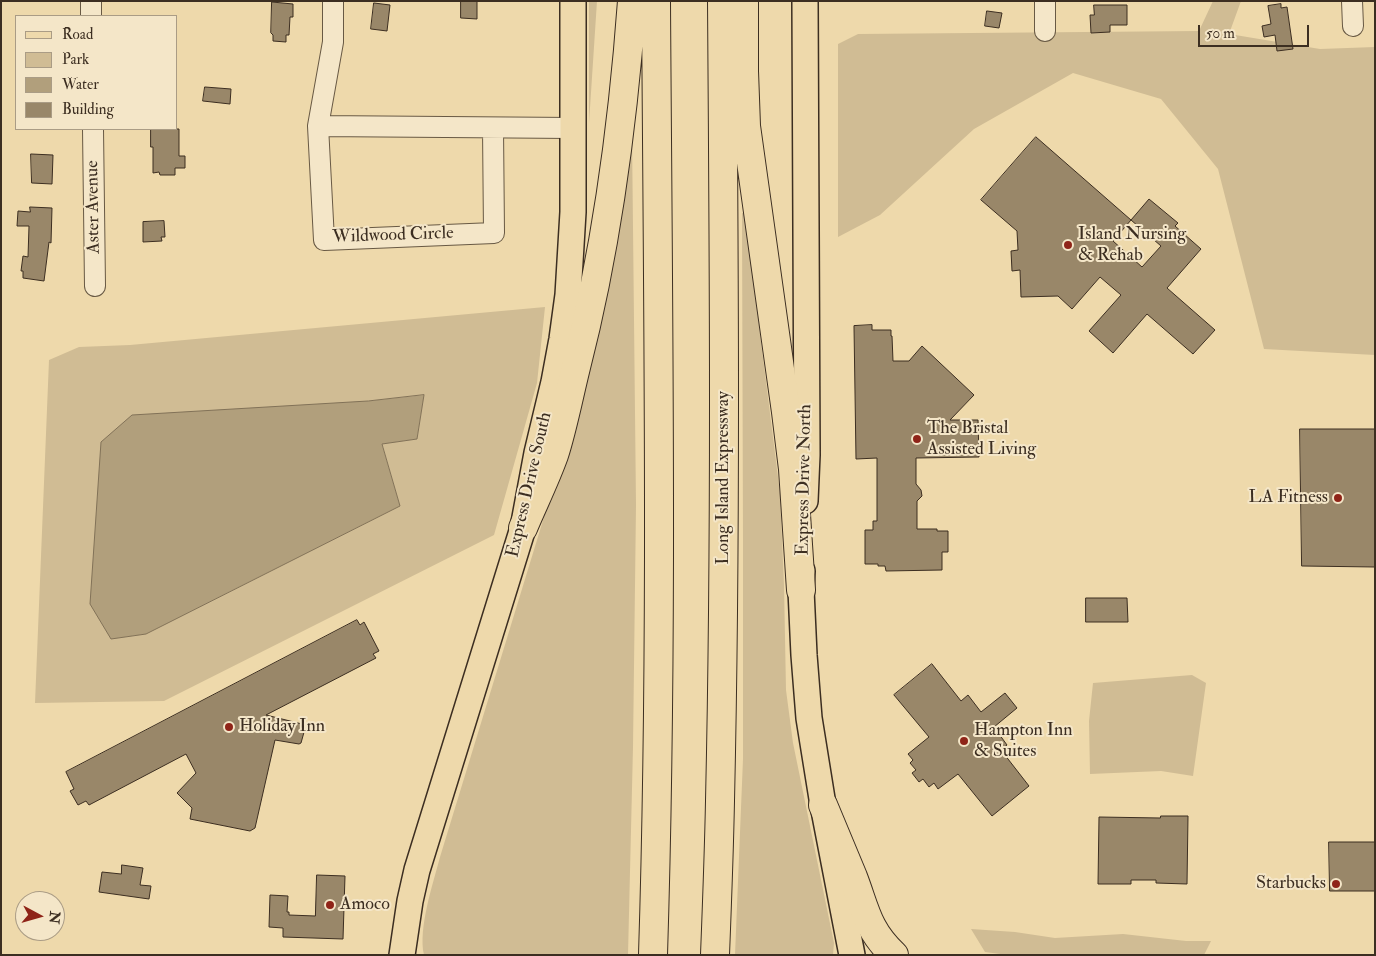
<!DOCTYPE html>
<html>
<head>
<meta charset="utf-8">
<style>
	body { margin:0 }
	#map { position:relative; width:1376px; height:956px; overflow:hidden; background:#eed9ab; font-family:"IM FELL Double Pica",serif }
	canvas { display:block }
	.frame { position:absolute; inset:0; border:2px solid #3c2e21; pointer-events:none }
	.legend { position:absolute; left:15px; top:15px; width:162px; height:115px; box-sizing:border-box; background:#f4e6c8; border:1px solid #aa9c85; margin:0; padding:6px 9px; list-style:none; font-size:15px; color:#3c2e21 }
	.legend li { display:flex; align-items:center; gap:10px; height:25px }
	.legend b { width:25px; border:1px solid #aa9c85 }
	.north { position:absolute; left:15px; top:891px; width:50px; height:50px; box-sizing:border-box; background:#f4e6c8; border:1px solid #aa9c85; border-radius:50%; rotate:96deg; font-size:14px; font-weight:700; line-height:20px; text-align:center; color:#3c2e21 }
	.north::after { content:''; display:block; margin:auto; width:18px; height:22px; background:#8f2418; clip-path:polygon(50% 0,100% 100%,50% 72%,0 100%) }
	.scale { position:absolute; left:1198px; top:25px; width:111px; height:22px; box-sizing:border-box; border:2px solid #3c2e21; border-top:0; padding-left:6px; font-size:15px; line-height:18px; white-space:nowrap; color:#3c2e21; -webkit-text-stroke:4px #f4e6c8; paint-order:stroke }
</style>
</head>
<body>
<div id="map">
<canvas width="1376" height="956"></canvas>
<div class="frame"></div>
<ul class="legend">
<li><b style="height:6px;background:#eed9ab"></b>Road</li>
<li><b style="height:14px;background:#d0bc94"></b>Park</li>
<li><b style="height:14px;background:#b19f7c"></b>Water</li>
<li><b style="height:14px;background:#998769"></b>Building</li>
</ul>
<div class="north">N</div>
<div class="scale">50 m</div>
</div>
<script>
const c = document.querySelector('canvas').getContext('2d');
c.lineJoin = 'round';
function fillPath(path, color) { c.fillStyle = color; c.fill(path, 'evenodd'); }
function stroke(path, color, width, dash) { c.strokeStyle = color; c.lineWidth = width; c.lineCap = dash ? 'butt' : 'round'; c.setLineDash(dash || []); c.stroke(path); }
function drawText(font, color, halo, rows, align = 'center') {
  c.font = font + ' "IM FELL Double Pica",serif'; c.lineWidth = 4; c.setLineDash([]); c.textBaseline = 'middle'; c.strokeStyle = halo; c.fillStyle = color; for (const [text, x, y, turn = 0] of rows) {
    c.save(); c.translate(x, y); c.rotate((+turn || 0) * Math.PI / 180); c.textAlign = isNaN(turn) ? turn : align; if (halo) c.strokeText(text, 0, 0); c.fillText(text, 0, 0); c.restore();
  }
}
const green = new Path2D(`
	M589,1h8l-8,122z
	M1213,1h28l-12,33 91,15 55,-2v308l-111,-6 -46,-180 -57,-70 -88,-26 -99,56 -94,86 -42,22v-193l20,-10 341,-3z
	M632,135l4,370 -3,242 -5,208h-204c-6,-27 9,-71 16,-98l123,-402z
	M742,213l3,1 35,279 4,92 2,105 7,53 41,200 -1,12h-98l8,-196v-218z
	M545,307l-8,76 -43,152 -330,166 -129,2 14,-343 30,-13 51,-2zM424,395l-7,44 -35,4 18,63 -254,128 -35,4 257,-237z
	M1192,675l14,8 -13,93 -32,-5 -71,3 -1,-53 4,-38z
	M971,929l44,3 40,6 68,-4 63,7h25l-7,14h-196l-23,-3z`);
const water = new Path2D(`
	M424,395l-7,44 -35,5 18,62 -254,128 -35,5 -21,-35 11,-162 31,-27 236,-14z`);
const building = new Path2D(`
	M461,1h16v18l-16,-1z
	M272,2l21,2v13h-3l-1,18h-3v7l-13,-1v-6l-2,-2z
	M374,3l16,2 -3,26 -16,-2z
	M1281,4v4l6,-1 6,42 -16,2 -2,-16 -11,2 -2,-11 9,-2 -3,-18z
	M1094,5h33v20h-17v7l-19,1 -1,-18h4z
	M987,11l15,2 -3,15 -14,-2z
	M205,87l26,2 -1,15 -27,-3z
	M151,129h28v27h6v12h-10v7h-15l-1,-3 -6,1v-26h-2z
	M1036,137l95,83 -18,21 29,26 19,-21 -30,-26 18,-21 29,24 -3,3 26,23 -34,39 48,42 -22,24 -46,-40 -34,39 -24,-22 32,-36 -21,-18 -28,32 -14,-13 -37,1 -1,-27 -8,1 -1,-20 7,-1 -1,-19 -36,-31z
	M31,154l22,1 -1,29 -20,-1z
	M30,207l22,1 -1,35 -2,-1 -5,39 -21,-3v-7h-2l2,-15 5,1 1,-31h-12l1,-15 12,1z
	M164,221l1,16h-4l1,4 -19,1v-20z
	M872,325v5h19v6h1l1,25h16l13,-15 52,49 -24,25h28l1,37 -63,1v26l5,6 1,6 -5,5v28h20v2h11v21h-6v18l-56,1 -1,-5h-7v-2h-13v-34h8v-9h4v-63l-21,1 -2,-133z
	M1300,429h75v138l-73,-1z
	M1086,598h41l1,24h-42z
	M357,620l3,5 4,-3 15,29 -6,3 3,4 -110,57 40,10 -5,18 -2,1 -24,-4 -20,88 -5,3 -60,-12 2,-11 -15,-15 19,-20 -10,-19 -97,51 -3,-4 -8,4 -8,-14 4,-2 -8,-17z
	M932,664l29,37 7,-6 13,17 24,-19 12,15 -23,19 13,18 -6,5 28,36 -37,30 -34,-42 -20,15 -4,-6 -5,4 -6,-8 -4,3 -7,-9 4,-3 -6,-7 3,-3 -5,-6 21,-17 -35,-42z
	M1161,816h27l-1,68 -31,-1v-3h-25v4h-33l1,-67 61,1z
	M1329,842h46v49h-45z
	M122,865l21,3 -3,17 11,1 -2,13 -50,-7 3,-20 19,2z
	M317,875l28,1 -2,63 -60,-2v-9l-14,-1 1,-32 18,1 -1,16h2v3l26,1z`);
const minor = new Path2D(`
	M91,1v15
	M1045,1v30
	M1352,1l1,25
	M318,126l15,-84v-41
	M493,128l1,105 -170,7 -6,-114 255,2
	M93,129l2,157`);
const major = new Path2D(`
	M805,1l2,454 -2,46
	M802,571l-1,19 3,65 5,63 14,87 29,150
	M402,955l8,-54 7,-31 106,-342 14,-75 17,-71 8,-43 6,-44 5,-83v-211`);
const highway = new Path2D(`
	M744,1v70l2,55 40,286 7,57 8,121
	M523,528c10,-24 22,-48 31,-73 9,-28 15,-60 22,-88 31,-120 47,-243 56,-366
	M823,805c10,24 20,48 30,72 12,31 14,53 41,78
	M653,955c10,-318 5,-636 3,-954
	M715,955c2,-51 4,-102 5,-154 6,-266 4,-533 2,-800`);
const markers = [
	[1068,245,5,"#8f2418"],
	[917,439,5,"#8f2418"],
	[1338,498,5,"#8f2418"],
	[229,727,5,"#8f2418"],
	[964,741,5,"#8f2418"],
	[1336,884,5,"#8f2418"],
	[330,905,5,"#8f2418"]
];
const streetNames = [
	["Aster Avenue",94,207,-91],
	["Wildwood Circle",393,236,-2],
	["Long Island Expressway",724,478,-90],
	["Express Drive North",805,480,-89],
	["Express Drive South",530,485,-77]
];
const poiNames = [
	["Island Nursing",1078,235],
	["& Rehab",1078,256],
	["The Bristal",927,429],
	["Assisted Living",927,450],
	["LA Fitness",1328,498,"right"],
	["Holiday Inn",239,727],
	["Hampton Inn",974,731],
	["& Suites",974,752],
	["Starbucks",1326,884,"right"],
	["Amoco",340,905]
];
fillPath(green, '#d0bc94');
fillPath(water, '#b19f7c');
stroke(water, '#827258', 1);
fillPath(building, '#998769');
stroke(building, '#3c2e21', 1);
stroke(minor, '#685944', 22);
stroke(major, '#3c2e21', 28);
stroke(highway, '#3c2e21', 30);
stroke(minor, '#f4e6c8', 20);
stroke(major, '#eed9ab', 25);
stroke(highway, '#eed9ab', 28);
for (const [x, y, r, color] of markers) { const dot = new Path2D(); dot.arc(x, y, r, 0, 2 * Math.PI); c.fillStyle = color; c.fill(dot); stroke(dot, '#f4e6c8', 2); }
drawText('18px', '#3c2e21', '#f4e6c8', streetNames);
drawText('18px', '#3c2e21', '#f4e6c8', poiNames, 'left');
</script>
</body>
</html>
